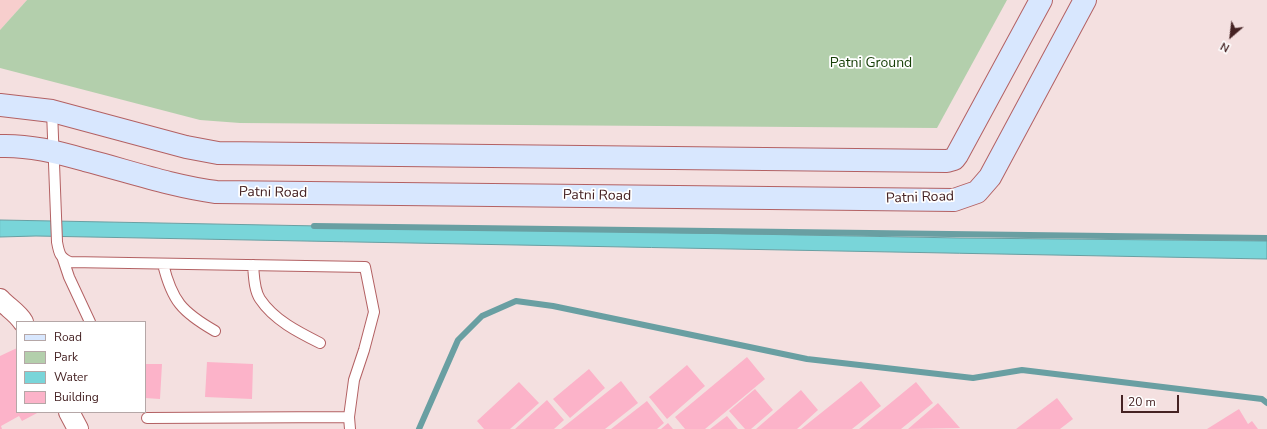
<!DOCTYPE html>
<html>
<head>
<meta charset="utf-8">
<style>
	body { margin:0 }
	#map { position:relative; width:1267px; height:429px; overflow:hidden; background:#f4e0e0; font-family:"Nunito Sans",sans-serif }
	canvas { display:block }
	.legend { position:absolute; left:16px; top:321px; width:130px; height:92px; box-sizing:border-box; background:#fff; border:1px solid #b5a7a7; margin:0; padding:5px 7px; list-style:none; font-size:12px; color:#452223 }
	.legend li { display:flex; align-items:center; gap:8px; height:20px }
	.legend b { width:20px; border:1px solid #b5a7a7 }
	.north { position:absolute; left:1211px; top:16px; width:40px; height:40px; -webkit-text-stroke:3px #fff; paint-order:stroke; rotate:208deg; font-size:11px; font-weight:700; line-height:16px; text-align:center; color:#452223 }
	.north::after { content:''; display:block; margin:auto; width:14px; height:18px; background:#452223; clip-path:polygon(50% 0,100% 100%,50% 72%,0 100%) }
	.scale { position:absolute; left:1121px; top:395px; width:58px; height:18px; box-sizing:border-box; border:2px solid #452223; border-top:0; padding-left:5px; font-size:12px; line-height:14px; white-space:nowrap; color:#452223; -webkit-text-stroke:3px #fff; paint-order:stroke }
</style>
</head>
<body>
<div id="map">
<canvas width="1267" height="429"></canvas>
<ul class="legend">
<li><b style="height:5px;background:#d8e7fe"></b>Road</li>
<li><b style="height:11px;background:#b3cfac"></b>Park</li>
<li><b style="height:11px;background:#79d5d9"></b>Water</li>
<li><b style="height:11px;background:#fcb3c9"></b>Building</li>
</ul>
<div class="north">N</div>
<div class="scale">20 m</div>
</div>
<script>
const c = document.querySelector('canvas').getContext('2d');
c.lineJoin = 'round';
function fillPath(path, color) { c.fillStyle = color; c.fill(path, 'evenodd'); }
function stroke(path, color, width, dash) { c.strokeStyle = color; c.lineWidth = width; c.lineCap = dash ? 'butt' : 'round'; c.setLineDash(dash || []); c.stroke(path); }
function drawText(font, color, halo, rows, align = 'center') {
  c.font = font + ' "Nunito Sans",sans-serif'; c.lineWidth = 3.5; c.setLineDash([]); c.textBaseline = 'middle'; c.strokeStyle = halo; c.fillStyle = color; for (const [text, x, y, turn = 0] of rows) {
    c.save(); c.translate(x, y); c.rotate((+turn || 0) * Math.PI / 180); c.textAlign = isNaN(turn) ? turn : align; if (halo) c.strokeText(text, 0, 0); c.fillText(text, 0, 0); c.restore();
  }
}
const built = new Path2D(`
	M0,0h27l-27,30z`);
const green = new Path2D(`
	M27,0h980l-70,128 -697,-5 -40,-3 -200,-52v-38z`);
const water = new Path2D(`
	M0,220l960,18 307,3v18l-1231,-23 -36,1z`);
const stream = new Path2D(`
	M314,226l953,12
	M419,429l39,-89 24,-24 34,-15 37,5 254,53 166,19 49,-8 240,29 5,4`);
const building = new Path2D(`
	M17,348v64h22l-17,9 -3,-5 -18,10 1,3h-2v-73z
	M747,357l18,22 -60,50h-20l-10,-12z
	M207,362l46,2 -1,35 -47,-2z
	M145,364h17l-2,35 -15,-1z
	M687,365l18,21 -38,33 -18,-22z
	M589,369l16,19 -35,30 -17,-19z
	M621,381l17,22 -33,26h-44z
	M861,381l20,25 -29,23h-51z
	M519,382l20,21 -29,26h-26l-7,-8z
	M916,382l17,21 -32,26h-42z
	M755,389l18,21 -22,19h-6l-16,-18z
	M801,390l17,20 -21,19h-41z
	M1057,398l16,21 -13,10h-44z
	M547,400l17,20 -10,9h-39z
	M647,401l17,22 -7,6h-46z
	M938,403l22,25 -52,1z
	M1239,409l9,15 4,-3 6,8h-51z
	M727,416l11,13h-28z
	M668,423l5,6h-12z`);
const lane = new Path2D(`
	M52,111l5,131c2,11 3,16 13,20l295,5 9,45 -10,38 -10,30 -5,37 1,12
	M63,259l6,18 21,45
	M163,264c9,37 19,48 52,67
	M253,265c1,11 1,25 7,34 14,21 38,33 60,44
	M147,418l202,-1`);
const street = new Path2D(`
	M0,299c7,8 18,14 23,23
	M69,412l9,17`);
const secondary = new Path2D(`
	M0,105l52,6 134,36 32,6 729,8 7,-2 3,-4 84,-155
	M0,146c29,-1 57,6 85,14 43,11 86,26 131,32l738,8 23,-8 13,-15 95,-177`);
const parkNames = [
	["Patni Ground",871,64]
];
const streetNames = [
	["Patni Road",273,193,1],
	["Patni Road",597,196,1],
	["Patni Road",920,198,-2]
];
fillPath(built, '#f7cecd');
fillPath(green, '#b3cfac');
fillPath(water, '#79d5d9');
stroke(water, '#699fa2', 1);
stroke(stream, '#699fa2', 6);
fillPath(building, '#fcb3c9');
stroke(lane, '#b36163', 12);
stroke(street, '#b36163', 22);
stroke(secondary, '#b36163', 24);
stroke(lane, '#fff', 10);
stroke(street, '#fff', 20);
stroke(secondary, '#d8e7fe', 22);
drawText('14px', '#153e06', '#fff', parkNames);
drawText('14px', '#452223', '#fff', streetNames);
</script>
</body>
</html>
